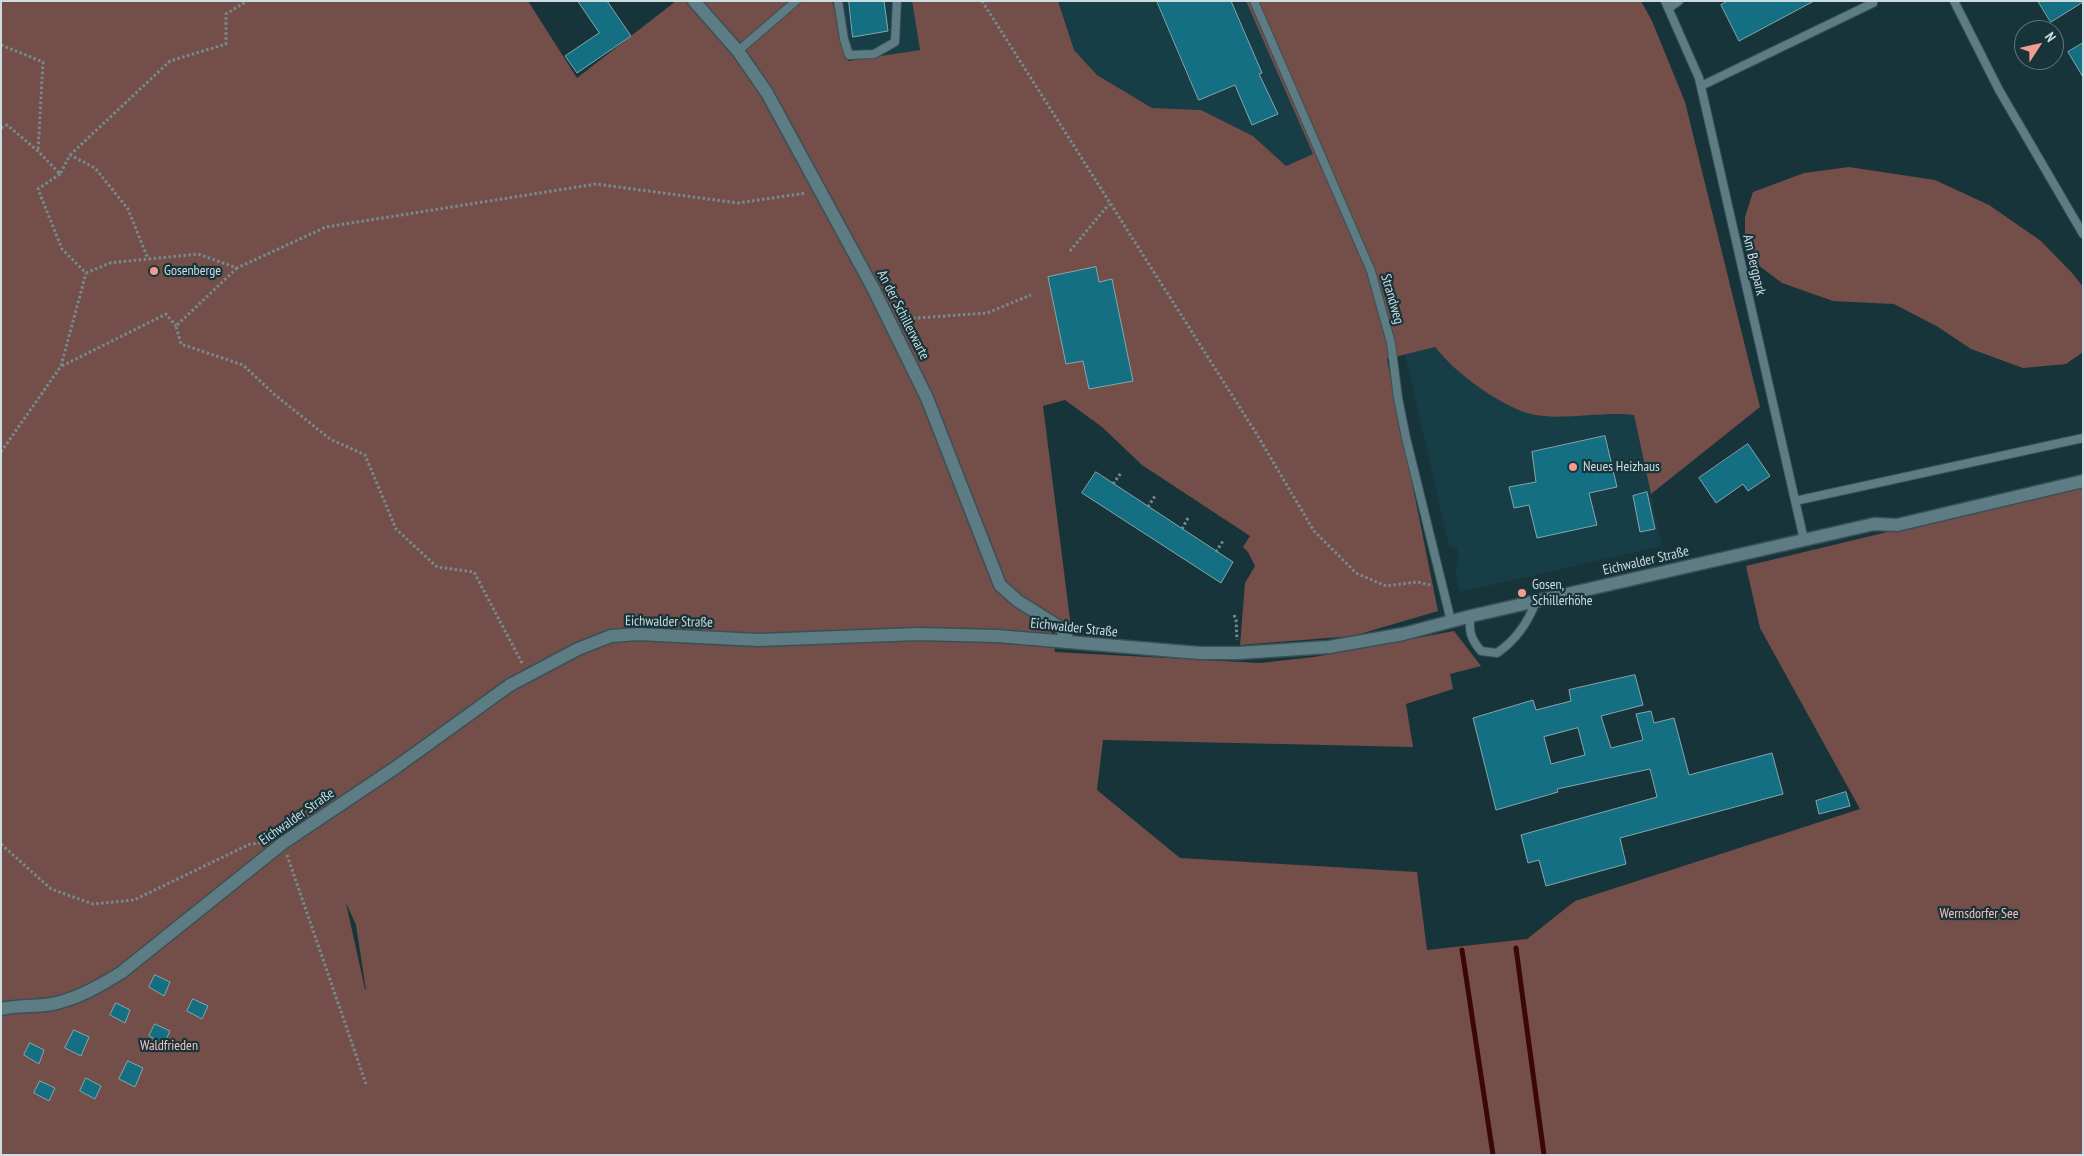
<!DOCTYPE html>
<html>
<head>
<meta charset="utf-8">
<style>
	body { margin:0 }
	#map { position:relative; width:2084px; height:1156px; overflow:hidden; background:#17343a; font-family:"PT Sans Narrow",sans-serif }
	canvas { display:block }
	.frame { position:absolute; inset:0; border:2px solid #ccdce0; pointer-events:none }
	.north { position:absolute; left:2014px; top:20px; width:50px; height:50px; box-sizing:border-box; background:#17343a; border:1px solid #5f777c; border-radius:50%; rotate:55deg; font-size:14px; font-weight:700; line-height:20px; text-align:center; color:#ccdce0 }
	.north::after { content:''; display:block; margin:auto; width:18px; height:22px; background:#f59c91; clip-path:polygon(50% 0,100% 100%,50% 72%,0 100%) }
</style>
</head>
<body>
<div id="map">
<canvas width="2084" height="1156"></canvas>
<div class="frame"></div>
<div class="north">N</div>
</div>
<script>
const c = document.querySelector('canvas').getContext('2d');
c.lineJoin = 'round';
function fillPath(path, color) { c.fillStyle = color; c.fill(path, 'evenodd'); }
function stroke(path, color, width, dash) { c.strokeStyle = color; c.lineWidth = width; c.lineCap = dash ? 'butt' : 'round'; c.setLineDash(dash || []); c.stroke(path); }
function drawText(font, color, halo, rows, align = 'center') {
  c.font = font + ' "PT Sans Narrow",sans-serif'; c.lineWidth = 4.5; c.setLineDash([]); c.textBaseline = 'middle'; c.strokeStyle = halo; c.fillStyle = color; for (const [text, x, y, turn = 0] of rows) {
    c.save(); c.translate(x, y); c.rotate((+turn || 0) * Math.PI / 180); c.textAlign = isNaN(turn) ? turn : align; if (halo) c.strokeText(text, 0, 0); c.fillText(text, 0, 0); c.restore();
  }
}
const built = new Path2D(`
	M832,1h80l8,49 -72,11z
	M1058,1h188l67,153 -27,12 -33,-30 -52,-26 -49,-2 -55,-33 -23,-25z
	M1435,347l11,14 81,52 29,2 61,-2 17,2 28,131 -202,46 -5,-19 4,-17 -2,-7 -8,-3 -44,-192z`);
const green = new Path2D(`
	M1,1h527l49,77 99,-77h156l16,60 72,-11 -8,-49h146l16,49 23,25 55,33 49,2 52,26 33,30 27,-12 -67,-153h395l11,20 33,81 75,305 -109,87 -17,-79c-32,-4 -78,7 -107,-2 -29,-9 -74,-42 -92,-66l-48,12 51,252 -85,25 -113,9 5,-62 10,-17 -7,-14 -5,-5 7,-11 -108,-71 -40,-38 -37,-27 -22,6 28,221 -20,2 4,23 205,11 54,-6 140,-26 27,35 -31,8 3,15 -47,15 7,43 -310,-7 -6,50 83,68 237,14 10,78 100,-11 48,-38 285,-92 -100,-181 -14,-62 337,-81v670h-2082zM346,903l10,22 10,65 -1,-1z
	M1849,167l86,13 54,25 52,36 32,33 10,13v65l-17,12 -43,4 -52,-19 -33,-22 -44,-23 -61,-3 -51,-18 -28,-21 -9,-18v-27l8,-25 51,-19z`);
const stream = new Path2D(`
	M1516,948l28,207
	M1462,950l31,205`);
const building = new Path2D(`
	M578,1h29l24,35 -54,37 -12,-17 34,-23z
	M849,1h35l4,30 -35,6z
	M1157,1h74l31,72 -3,1 19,40 -26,11 -17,-40 -36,15z
	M1728,1h86l-75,40 -18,-36z
	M2038,1h45v1l-32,20z
	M2083,43v34l-15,-25z
	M1096,267l3,15 13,-3 21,102 -44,8 -6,-28 -17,3 -18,-87z
	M1605,436l12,51 -28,6 8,32 -60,13 -8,-33 -15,3 -5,-21 27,-5 -4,-30z
	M1748,444l22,32 -22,15 -5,-7 -27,19 -17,-25z
	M1096,472l137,90 -12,21 -139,-90z
	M1647,492l8,37 -15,3 -7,-36z
	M1635,675l8,30 -42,11 10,32 32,-8 -7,-26 15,-3 3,12 20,-5 15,57 83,-22 11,41 -163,44 6,26 -80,22 -7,-26 -11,3 -7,-28 136,-38 -7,-28 -93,20 1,3 -62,18 -23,-92 60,-18 3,10 35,-9 -2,-11zM1578,728l7,27 -34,9 -7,-27z
	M1846,792l4,14 -31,8 -3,-13z
	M155,975l15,7 -6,14 -15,-9z
	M193,999l15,7 -6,13 -15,-8z
	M116,1003l14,7 -5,13 -15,-8z
	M155,1024l15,7 -6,13 -15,-8z
	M74,1030l15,7 -8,19 -16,-8z
	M30,1043l14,7 -5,14 -15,-9z
	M128,1061l15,7 -8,19 -16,-8z
	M86,1078l15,8 -6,13 -15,-8z
	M40,1081l15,7 -6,13 -15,-8z`);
const path = new Path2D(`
	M982,1l274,432 58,98 42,42 30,13 31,-4 13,3
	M1,45l42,17 -5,89
	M1,128l6,-3 31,26 22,23 10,-19 25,13 33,41 20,50
	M70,155l100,-94 56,-17v-30l21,-13
	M60,174l-22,15 24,60 24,24 24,-10 88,-9 39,14 89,-41 270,-43 142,19 68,-10
	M1070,251l39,-47
	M237,268l-61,58 5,18 62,21 31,29 56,45 35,16 31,74 41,38 37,5 48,91
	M903,319l84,-6 44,-18
	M62,366l104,-52 10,12
	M1,452l60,-86 25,-93
	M1113,484l8,-11
	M1148,507l7,-11
	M1182,529l6,-11
	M1216,552l7,-11
	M1234,615l2,5 1,20
	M1,844l50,45 42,15 41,-4 116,-56 10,-1
	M287,855l79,229`);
const service = new Path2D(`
	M838,1l6,38 5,16 25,-1 21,-12 2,-41
	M1254,1l117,270 20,72 7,55 8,40 45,183
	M1665,1l34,77 105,462
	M1954,1l45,89 84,144
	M1669,8l10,-7
	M738,51l58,-50
	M1701,86l172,-83
	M1795,501l288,-63
	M1471,616c-3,15 0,23 10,35l16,2c19,-13 31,-30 39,-52`);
const minor = new Path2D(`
	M694,1l44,50 29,42 106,195 54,110 73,187 18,16 43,27 8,14
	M1,1009c17,-4 34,-2 51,-5 25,-5 48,-18 70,-32l161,-129 112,-75 115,-83 68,-36 33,-13 27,-2 121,6 159,-6 79,2 202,17h39l91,-6 74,-13 68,-18 403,-92 23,1 186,-44`);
const markers = [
	[154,271,5,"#f59c91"],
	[1573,467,5,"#f59c91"],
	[1522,593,5,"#f59c91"]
];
const streetNames = [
	["Am Bergpark",1754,265,77],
	["Strandweg",1392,299,74],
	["An der Schillerwarte",903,315,63],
	["Eichwalder Straße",1646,561,-13],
	["Eichwalder Straße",669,622,1],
	["Eichwalder Straße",1074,628,6],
	["Eichwalder Straße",297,817,-35]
];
const poiNames = [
	["Gosenberge",164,271],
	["Neues Heizhaus",1583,467],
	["Gosen,",1532,585],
	["Schillerhöhe",1532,601]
];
const parkNames = [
	["Wernsdorfer See",1979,914],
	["Waldfrieden",169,1046]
];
fillPath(built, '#173e47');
fillPath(green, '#744e49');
stroke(stream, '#3d0606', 5);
fillPath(building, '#136f81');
stroke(building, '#86a6ae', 1);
stroke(service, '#395156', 10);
stroke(minor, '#395156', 15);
stroke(path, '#758b90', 3, [2.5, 2.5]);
stroke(service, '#5e7c83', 8);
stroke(minor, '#5e7c83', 12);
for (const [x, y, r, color] of markers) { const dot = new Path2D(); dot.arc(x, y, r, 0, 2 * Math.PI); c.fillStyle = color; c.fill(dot); stroke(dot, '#17343a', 2); }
drawText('14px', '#ccdce0', '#17343a', streetNames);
drawText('14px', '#ccdce0', '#17343a', poiNames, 'left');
drawText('14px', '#fac0b9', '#17343a', parkNames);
</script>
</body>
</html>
